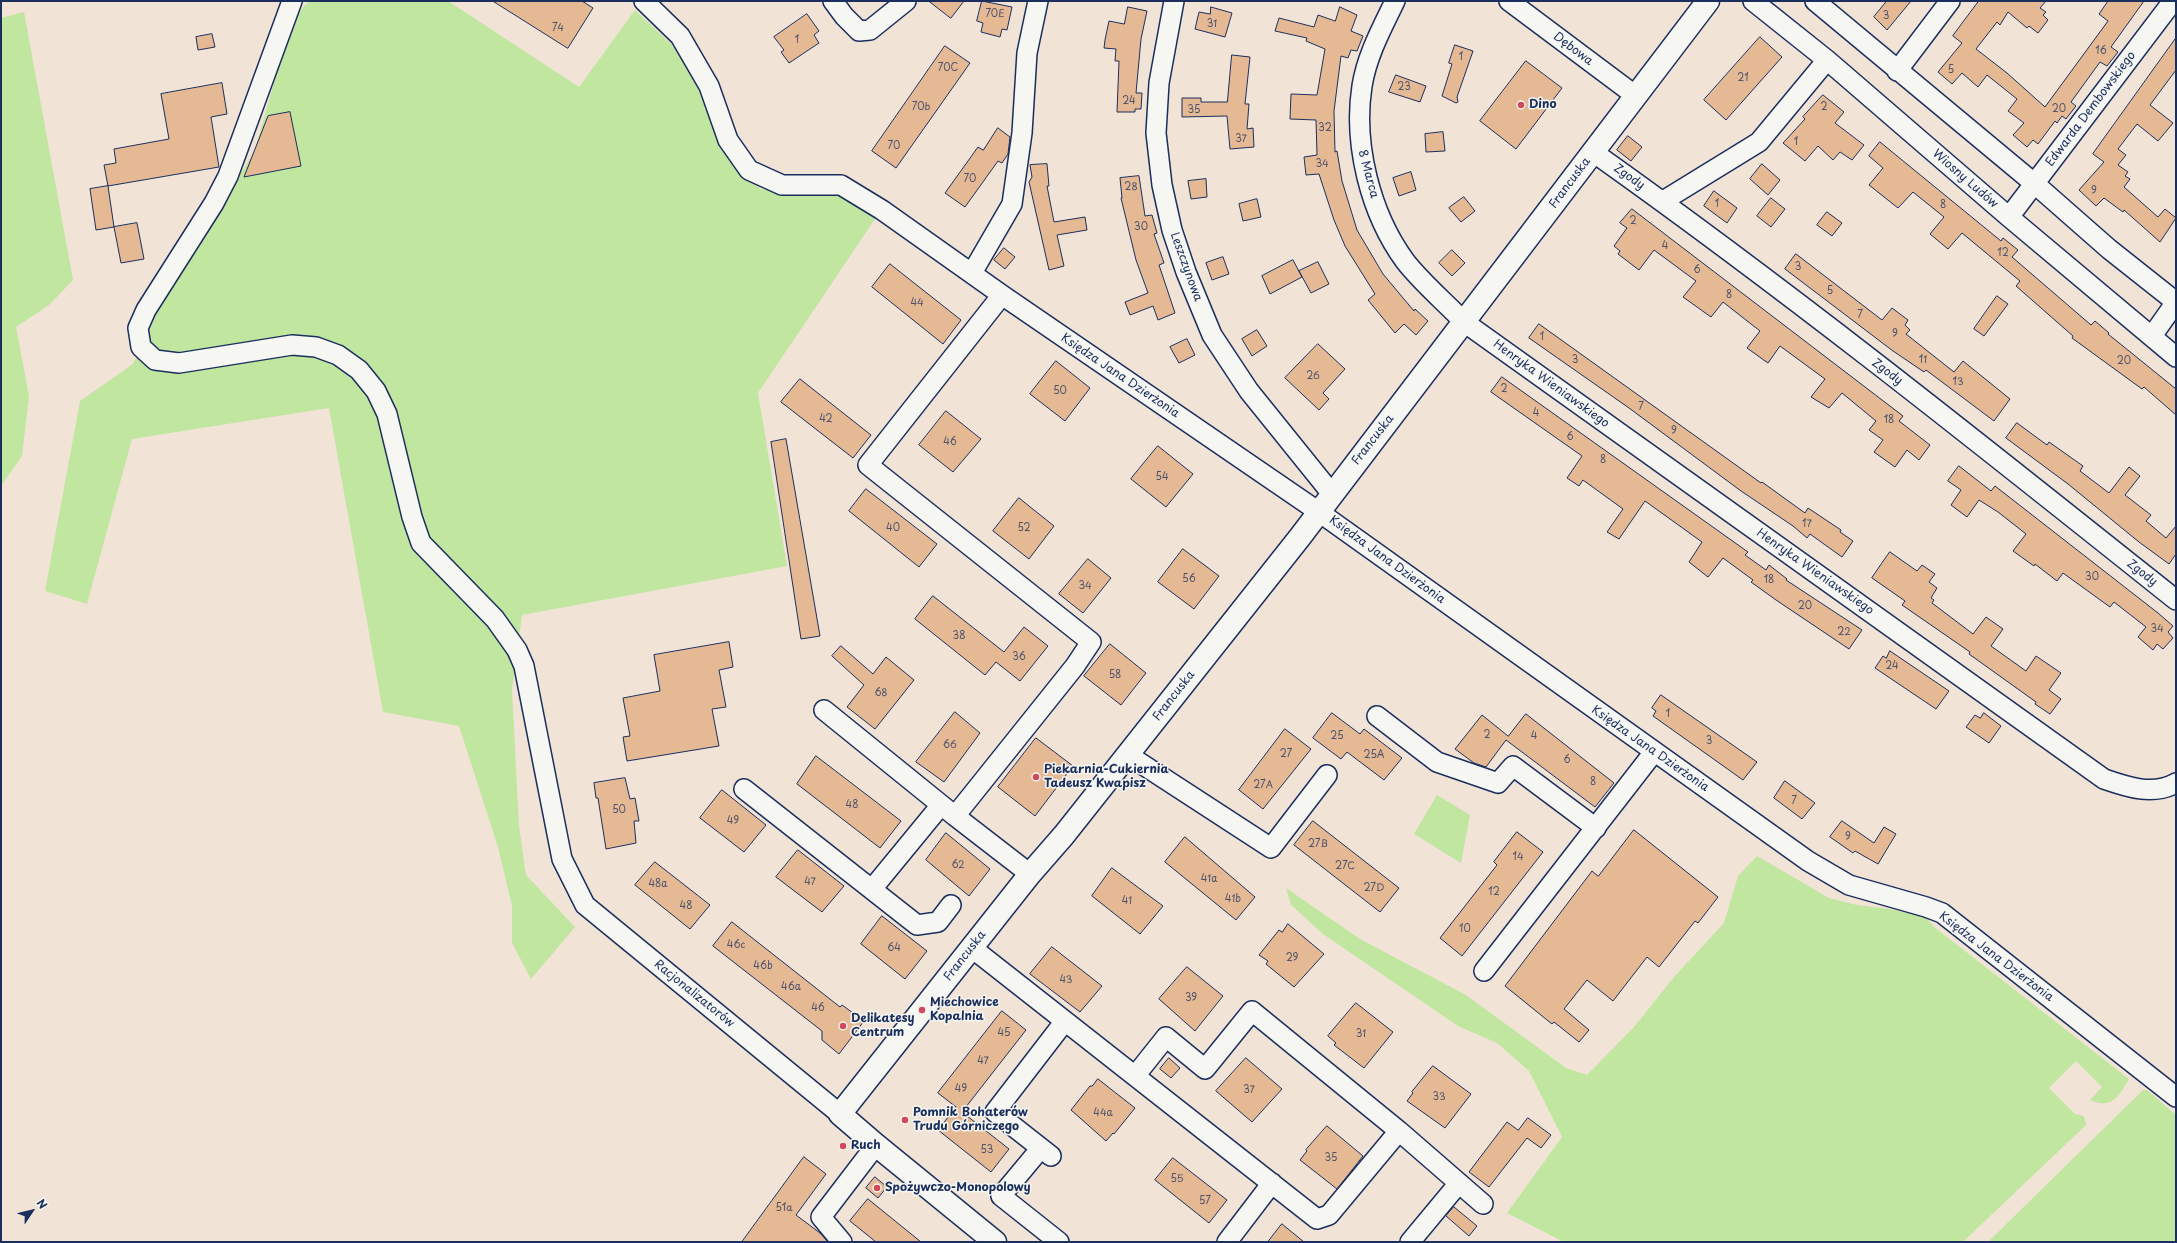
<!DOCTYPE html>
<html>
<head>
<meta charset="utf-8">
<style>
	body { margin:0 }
	#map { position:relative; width:2177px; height:1243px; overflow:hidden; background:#f1e4d6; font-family:"Playpen Sans",sans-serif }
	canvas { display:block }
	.frame { position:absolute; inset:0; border:2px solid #1b2f5e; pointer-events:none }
	.north { position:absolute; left:12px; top:1191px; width:40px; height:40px; -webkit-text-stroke:3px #f6f6f2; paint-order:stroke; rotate:55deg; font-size:11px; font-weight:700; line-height:16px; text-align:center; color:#1b2f5e }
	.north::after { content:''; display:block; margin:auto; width:14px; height:18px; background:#1b2f5e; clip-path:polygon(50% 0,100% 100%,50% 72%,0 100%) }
</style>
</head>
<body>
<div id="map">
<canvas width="2177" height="1243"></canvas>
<div class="frame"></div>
<div class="north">N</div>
</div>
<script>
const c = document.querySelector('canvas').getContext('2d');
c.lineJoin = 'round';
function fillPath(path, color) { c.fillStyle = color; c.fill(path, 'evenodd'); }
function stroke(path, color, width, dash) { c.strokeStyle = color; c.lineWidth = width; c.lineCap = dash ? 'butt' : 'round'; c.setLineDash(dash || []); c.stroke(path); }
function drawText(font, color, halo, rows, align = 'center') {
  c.font = font + ' "Playpen Sans",sans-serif'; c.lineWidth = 3; c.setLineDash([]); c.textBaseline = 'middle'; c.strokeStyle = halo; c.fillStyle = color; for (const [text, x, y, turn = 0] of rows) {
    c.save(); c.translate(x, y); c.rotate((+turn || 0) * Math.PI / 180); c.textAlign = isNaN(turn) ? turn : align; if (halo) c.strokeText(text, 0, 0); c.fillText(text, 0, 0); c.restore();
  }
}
const green = new Path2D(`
	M310,1h138l131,86 56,-77 37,35 29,41 27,73 33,30 34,5 43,-2 39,24 -119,177 29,173 -265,49 -10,74 7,137 7,49 49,52 -44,52 -19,-36v-37l-14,-59 -39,-121 -76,-14 -54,-304 -197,31 -45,165 -42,-13 35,-190 53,-37 27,-58 95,-156 34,-121 14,-22z
	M24,12l49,268 -24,25 -33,22 13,69 -7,60 -21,30v-468z
	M1437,795l33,20 -9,48 -47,-29z
	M1757,856l72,42 28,7 33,4 36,8 7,9 196,153c-10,17 -17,31 -39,21l12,-13 -26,-26 -27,27 26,26 9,2 2,9 -123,117h-399l-57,-29 55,-76 -33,-66 -32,-28 -39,-17 -135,-92 -32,-29 -5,-17 74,51 106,56 100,73 21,7 47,-48 40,-50 50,-54 14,-47z
	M2143,1090h4l29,25v127h-188z`);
const building = new Path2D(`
	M493,1h89l11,7 -25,40z
	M929,1h35l-13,17z
	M982,1l30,6 -5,23 -5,-1 -2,8 -19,-5 2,-9 -6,-2z
	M1887,1h24l-24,29 -13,-13z
	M1979,1h67l-6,7 6,4 -3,3 5,5 -10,13 -9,-7 -2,2 -19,-16 -8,13 -3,-3 -21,27 31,24 38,34 63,-86 -9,-7 9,-13h36l-33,46 7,5 -11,14 -7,-4 -29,40 5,4 -10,13 -4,-3 -5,7 -2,-2 -17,23 -5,-4 -6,7 -14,-12 11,-12 -16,-12 9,-12 -30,-24 -9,12 -16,-14 -10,11 -14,-12 24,-29 -9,-7z
	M1128,7l19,4 -6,28 -5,54h6l-1,16h-6v3h-18l2,-51h-4l1,-12 -12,-1 1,-8 4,-19 15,3z
	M1211,7l21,6 -7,24 -30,-8 4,-17 11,2z
	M1340,7l17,8 -6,16 12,5 -6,15 -6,-1 -3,8 -7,-2 -7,55 1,41 2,-1 5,30 15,49 26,44 31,37 1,-2 13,12 -12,14 -12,-11 -9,9 -27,-33 7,-6 -30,-48 -11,-26 -15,-46 -13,1 -2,-18 13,-2 -1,-35 -26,-1 1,-25 26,1 8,-46 -19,-8 1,-3 -32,-7 4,-13 35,9 4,-12 17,6z
	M807,14l12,17 -5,4 5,8 -30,20 -8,-11 3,-2 -10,-13z
	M212,34l3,13 -17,3 -2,-13z
	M1760,37l22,20 -56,63 -22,-20z
	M2176,38v32l-26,35 23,18 -15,18 -21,-17 -19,25 8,6 -8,10 10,7 -3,4 5,3 -6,8 34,30 7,-8 11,9 -16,24 -36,-32 -1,2 -19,-14 -8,8 -17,-16 25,-28 -11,-8z
	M1455,45l18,6 -16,46 1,5 -2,1 -14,-7 10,-32 -3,-1z
	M945,46l25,17 -74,105 -24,-17z
	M1232,55l18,2 -5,47h4l-2,25 6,-1 1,19 -24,2 -3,-33 -45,1v-19h19v4h26z
	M1526,61l36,27 -46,61 -36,-28z
	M1396,75l30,11 -6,16 -31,-10z
	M222,83l5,31 -16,3 8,50 -111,19 -4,-21 12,-2 -2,-14 55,-10 -8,-45z
	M1823,95l21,17 -9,11 29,22 -12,15 -12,-8 -7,8 -15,-14 -13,15 -22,-18 22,-24 -2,-2z
	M290,112l11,54 -57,11 24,-61z
	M998,128l12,9 -2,17 -6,9 -4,-2 -33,46 -20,-14 33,-46 5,3z
	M1443,132l2,19 -19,1 -1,-18z
	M1628,136l14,11 -11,14 -14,-11z
	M1880,142l121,99 2,-3 15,12 -6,7 79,68 4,-4 14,12 -1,1 68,55v26l-32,-28 -2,2 -70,-51 1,-2 -57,-50 4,-5 -58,-48 -14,16 -18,-15 14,-17 -31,-25 -15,16 -29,-23 14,-17 -14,-12z
	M1047,164l2,22h-2l7,36 31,-5 2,13 -30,5 7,31 -15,4 -20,-88 3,-5 -2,-12z
	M1762,164l18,16 -12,15 -18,-16z
	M1411,172l5,18 -17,6 -6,-18z
	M1139,176l6,40 7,-1 5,18 -3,1 10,29 -5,2 16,48 -17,7 -5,-14 -23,9 -5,-13 23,-9 -12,-33 -15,-62h1l-2,-20z
	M1206,179l1,18 -16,2 -3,-18z
	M108,186l6,41 -18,3 -6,-41z
	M1714,191l23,17 -10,15 -23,-17z
	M1464,197l11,14 -14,11 -12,-14z
	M1771,198l14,11 -14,18 -14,-11z
	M1257,199l4,18 -18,4 -4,-17z
	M1632,209l271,207 -4,5 31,24 -11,15 -12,-10 -12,17 -21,-15 9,-12 -14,-10 7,-9 -34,-28 -13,15 -18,-11 14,-18 -45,-33 -12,17 -21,-15 13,-17 -37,-29 -12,15 -28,-20 13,-16 -42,-31 -15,20 -21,-16 2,-3 -6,-5 13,-18 -7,-5z
	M1827,212l15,11 -10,13 -15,-11z
	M137,223l7,36 -23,4 -7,-36z
	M1004,248l11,9 -10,12 -11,-9z
	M1452,250l13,13 -13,13 -13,-13z
	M1796,254l86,66 10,-12 16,12 -3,5 5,5 -4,4 48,38 9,-11 47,38 -16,22 -68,-51 -2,2 -31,-21 -108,-82z
	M1223,257l6,17 -17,6 -6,-17z
	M1293,260l9,17 -32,17 -8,-18z
	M1318,262l11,22 -18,9 -12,-22z
	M890,264l71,56 -18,24 -71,-57z
	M1997,296l11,8 -24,32 -10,-7z
	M1539,324l222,159 1,-1 43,31 3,-5 33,22 -1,2 13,9 -11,16 -32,-23 -3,4 -14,-12 -52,-35 -112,-83 -100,-70z
	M1257,330l10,16 -15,10 -10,-17z
	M1187,339l8,16 -16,8 -9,-16z
	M1318,344l27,25 -22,24 6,6 -10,11 -34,-32z
	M1056,361l34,27 -25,33 -35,-27z
	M1502,377l246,175 -3,3 21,15 3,-5 18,14 -1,1 76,50 -13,19 -73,-49 -25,-18 2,-2 -30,-22 -15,19 -19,-15 13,-20 -57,-41 -26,38 -12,-7 16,-23 -40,-29 -4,6 -12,-8 15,-22 -91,-64z
	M800,379l71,56 -18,23 -72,-56z
	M946,411l35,28 -28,33 -34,-27z
	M2017,423l30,22 2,-3 34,24 -3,5 29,22 20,-26 11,9 -15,19 26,20 -5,6 20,17 10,-12v28l-7,10 -30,-22 -71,-58 -62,-46z
	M786,439l34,197 -19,3 -30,-197z
	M1158,446l35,28 -27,33 -35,-28z
	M1959,466l32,25 4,-5 163,127 15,13 -5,6 5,6 -10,11 -6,-5 -4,6 -15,-13 8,-10 -32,-25 -4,5 -47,-34 -6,8 -22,-17 -1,2 -21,-15 13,-17 -28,-22 -19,-12 -12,17 -16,-12 10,-15 -13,-9z
	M866,489l71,55 -18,23 -70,-56z
	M1019,498l35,28 -25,33 -36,-28z
	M1183,549l36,27 -25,33 -36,-27z
	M1890,552l27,19 5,-6 13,9 -6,8 8,6 -6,10 3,2 -2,3 41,31 13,-17 17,12 -12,17 35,25 10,-15 25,17 -12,17 12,9 -11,15 -15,-10 1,-2 -67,-48 1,-2 -68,-47 3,-4 -33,-23z
	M1088,559l23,19 -28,35 -24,-19z
	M933,596l71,56 20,-25 24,19 -28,35 -24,-19 -11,13 -70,-56z
	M729,642l4,25 -14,3 7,37 -14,2 7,37 -92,15 -4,-24 7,-1 -7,-38 37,-7 -6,-36z
	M1110,644l36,29 -25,32 -37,-29z
	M841,646l32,28 13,-17 28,23 -39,49 -28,-22 17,-22 -32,-29z
	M1890,651l59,40 -13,18 -61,-41 8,-12 3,2z
	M1661,695l96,67 -14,18 -90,-64 3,-5 -4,-3z
	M955,712l25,21 -36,49 -28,-20z
	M1332,713l28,21 4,-5 38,29 -18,22 -37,-28 -6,7 -28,-21z
	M1984,713l17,13 -12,17 -23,-16 9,-12 5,3z
	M1526,714l88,69 -19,24 -89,-67 -20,27 -12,-4 -19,-14 27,-34 26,21z
	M1285,729l26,20 -48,60 -24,-19z
	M1036,738l37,28 -38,50 -37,-29z
	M816,756l85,65 -21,27 -83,-64z
	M625,778l5,21 5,-1 4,23h-5l2,22 -30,6 -8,-51h-2l-2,-15z
	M1785,781l30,22 -13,16 -28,-21z
	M722,790l44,35 -22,27 -44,-34z
	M1313,821l86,67 -19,24 -86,-67z
	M1842,821l32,22 10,-16 12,7 -18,30 -23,-13 -2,2 -23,-16z
	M1634,830l84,67 -20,26 -3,-2 -36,46 -12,-10 -34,44 -26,-21 -23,29 25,21 -10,12 -25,-20 -2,2 -47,-38 87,-115 6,5z
	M1517,832l26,20 -81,104 -22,-18 57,-73 -3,-3z
	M946,833l44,36 -21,27 -43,-36z
	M1185,837l70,60 -19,23 -71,-58z
	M798,850l46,36 -22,26 -46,-35z
	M655,862l55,43 -20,24 -55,-44z
	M1112,868l51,38 -23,28 -48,-38z
	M882,916l45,35 -22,28 -44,-35z
	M732,922l108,85 2,-2 22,16 -25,33 -17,-14v-9l-109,-85z
	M1288,924l36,30 -30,33 -28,-23 2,-3 -9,-6 20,-25 3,2z
	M1052,947l50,39 -22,26 -50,-38z
	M1187,967l36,29 -28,35 -36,-32z
	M1356,1003l37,29 -29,36 -30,-23 2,-2 -8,-7z
	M1002,1011l24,19 -64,82 47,37 -18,23 -53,-42 18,-23 -18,-14z
	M1169,1058l11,10 -9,10 -11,-9z
	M1246,1058l36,31 -30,33 -36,-31z
	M1433,1066l38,28 -26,34 -38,-27 6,-8 -1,-1z
	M1098,1079l37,29 -21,26 -1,-1 -7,8 -35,-31 19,-24h2z
	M1528,1118l23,17 -10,13 -14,-10 -38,49 -20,-15 38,-50 11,8z
	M1327,1126l36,30 -26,33 -37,-29 7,-9 -1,-1z
	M804,1157l22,17 -30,41 24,18 8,9h-86z
	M1173,1158l54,42 -18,23 -54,-43z
	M875,1177l12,10 -9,11 -12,-10z
	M868,1199l53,43h-45l-26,-21z
	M1454,1207l23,19 -8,10 -23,-20z
	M1282,1224l22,18h-36z`);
const street = new Path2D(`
	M292,1l-64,175 -14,27 -68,107 -8,18 3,19 14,13 24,3 113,-18 24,2 22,8 21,15 17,21 11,23 25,103 9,26 74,76 22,31 7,16 38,193 23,46 255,209
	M644,1l36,35 29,50 19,54 21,30 33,15h59l41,25 120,85 317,217 489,349 41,24 77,22 16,6 234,184
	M833,1l11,15 15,15 11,-1 36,-29
	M1174,1l-15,82 -3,50 6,52 10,45 14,42 26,63 37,56 83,103
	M1395,1c-13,27 -28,54 -33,85 -9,58 8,127 43,175 17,22 40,41 59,61l640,457c23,8 49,17 72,4
	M1509,1l127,95
	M1753,1l74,59 182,157 167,140
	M1815,1l220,183 74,65 67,53
	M1897,71l53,-70
	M1593,152c200,142 391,295 583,448
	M1663,201l96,-59 68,-82
	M2009,217l164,-216
	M972,273l40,-69 10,-71 5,-80 11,-52
	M2152,336l24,-34
	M824,710l131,106 120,-150 16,-24 -223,-177 134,-170
	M1377,716l60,46 61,21 15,-17 83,62
	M1128,755l143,93 56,-73
	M744,789l173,136 21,-3 13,-17
	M955,816l75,58
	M872,889l69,-84
	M972,948l345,271 12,-4 70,-84
	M1484,971l170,-219
	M1135,1076l31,-39 39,32 47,-58 147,120 84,73
	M1041,1148l-40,48 58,46
	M1051,1156l-56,-44 70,-91
	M842,1242l-21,-25 55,-72
	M1227,1242l45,-59
	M1410,1242l49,-59`);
const secondary = new Path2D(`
	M995,1242l-119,-97 -36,-31 190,-240 34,-39 236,-298 408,-536`);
const markers = [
	[1521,105,4,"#d1495b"],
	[1036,777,4,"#d1495b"],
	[922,1010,4,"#d1495b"],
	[843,1026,4,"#d1495b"],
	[905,1120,4,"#d1495b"],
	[843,1146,4,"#d1495b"],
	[877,1188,4,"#d1495b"]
];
const numberNames = [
	["70E",995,14],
	["3",1886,16],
	["31",1212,24],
	["74",558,28],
	["1",797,40],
	["16",2101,51],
	["1",1461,57],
	["70C",948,68],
	["5",1951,70],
	["21",1743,78],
	["23",1404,87],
	["24",1129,101],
	["70b",921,107],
	["2",1824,107],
	["20",2059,109],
	["35",1194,110],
	["32",1325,128],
	["37",1241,139],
	["1",1796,142],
	["70",894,146],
	["34",1322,164],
	["70",970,179],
	["28",1131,187],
	["9",2094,191],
	["1",1717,204],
	["8",1943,205],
	["2",1633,221],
	["30",1141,227],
	["4",1665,246],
	["12",2003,253],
	["3",1798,267],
	["6",1697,270],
	["5",1830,291],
	["8",1729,295],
	["44",917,303],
	["7",1860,315],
	["9",1895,334],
	["1",1542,337],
	["3",1575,360],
	["11",1923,360],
	["20",2124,361],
	["26",1313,376],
	["13",1958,382],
	["2",1504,389],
	["50",1060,391],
	["7",1641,407],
	["4",1536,413],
	["42",826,419],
	["18",1889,420],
	["9",1674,431],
	["6",1570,437],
	["46",950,442],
	["8",1603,460],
	["54",1162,477],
	["17",1807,524],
	["40",893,528],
	["52",1024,528],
	["30",2092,577],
	["56",1189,579],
	["18",1769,580],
	["34",1085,586],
	["20",1805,606],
	["34",2157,629],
	["22",1844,632],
	["38",959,636],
	["36",1019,657],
	["24",1892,666],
	["58",1115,675],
	["68",881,693],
	["1",1668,714],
	["2",1487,735],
	["25",1337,736],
	["4",1534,736],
	["3",1709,741],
	["66",950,745],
	["27",1286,754],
	["25A",1374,755],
	["6",1567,760],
	["8",1593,782],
	["27A",1263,785],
	["7",1794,801],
	["48",852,805],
	["50",619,810],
	["49",733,821],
	["9",1848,837],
	["27B",1318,844],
	["14",1518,857],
	["62",958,865],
	["27C",1345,866],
	["41a",1209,879],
	["47",810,882],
	["48a",658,884],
	["27D",1374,888],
	["12",1494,892],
	["41b",1233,899],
	["41",1127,901],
	["48",686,906],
	["10",1465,929],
	["46c",736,945],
	["64",894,948],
	["29",1292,958],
	["46b",763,966],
	["43",1066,980],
	["46a",791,987],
	["39",1191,998],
	["46",818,1008],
	["45",1004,1033],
	["31",1361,1034],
	["47",983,1061],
	["49",961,1089],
	["37",1249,1090],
	["33",1439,1097],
	["44a",1103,1113],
	["53",987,1150],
	["35",1331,1158],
	["55",1177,1179],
	["57",1205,1201],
	["51a",784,1208]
];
const streetNames = [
	["Dębowa",1573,49,37],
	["Edwarda Dembowskiego",2091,109,-53],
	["8 Marca",1368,174,75],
	["Zgody",1629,177,35],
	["Wiosny Ludów",1965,179,41],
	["Francuska",1570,183,-53],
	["Leszczynowa",1186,267,70],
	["Zgody",1887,372,37],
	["Księdza Jana Dzierżonia",1120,376,34],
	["Henryka Wieniawskiego",1551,384,36],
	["Francuska",1373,440,-52],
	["Księdza Jana Dzierżonia",1387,560,36],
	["Henryka Wieniawskiego",1815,572,35],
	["Zgody",2142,573,38],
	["Francuska",1174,696,-52],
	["Księdza Jana Dzierżonia",1650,749,35],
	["Francuska",965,956,-52],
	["Księdza Jana Dzierżonia",1996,957,37],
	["Racjonalizatorów",694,994,39]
];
const poiNames = [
	["Dino",1529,105],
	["Piekarnia-Cukiernia",1044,770],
	["Tadeusz Kwapisz",1044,784],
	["Miechowice",930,1003],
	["Kopalnia",930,1017],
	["Delikatesy",851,1019],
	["Centrum",851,1033],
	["Pomnik Bohaterów",913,1113],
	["Trudu Górniczego",913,1127],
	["Ruch",851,1146],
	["Spożywczo-Monopolowy",885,1188]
];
fillPath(green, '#c1e6a0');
fillPath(building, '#e4b994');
stroke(building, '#1b2f5e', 1);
stroke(street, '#1b2f5e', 22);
stroke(secondary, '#1b2f5e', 25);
stroke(street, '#f6f6f2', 19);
stroke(secondary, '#f6f6f2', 22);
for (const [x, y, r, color] of markers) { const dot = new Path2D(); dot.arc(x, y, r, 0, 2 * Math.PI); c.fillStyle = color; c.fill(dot); stroke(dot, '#f6f6f2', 1.5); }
drawText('10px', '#4d526c', null, numberNames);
drawText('12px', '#1b2f5e', '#f6f6f2', streetNames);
drawText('bold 12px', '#1b2f5e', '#f6f6f2', poiNames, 'left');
</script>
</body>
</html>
